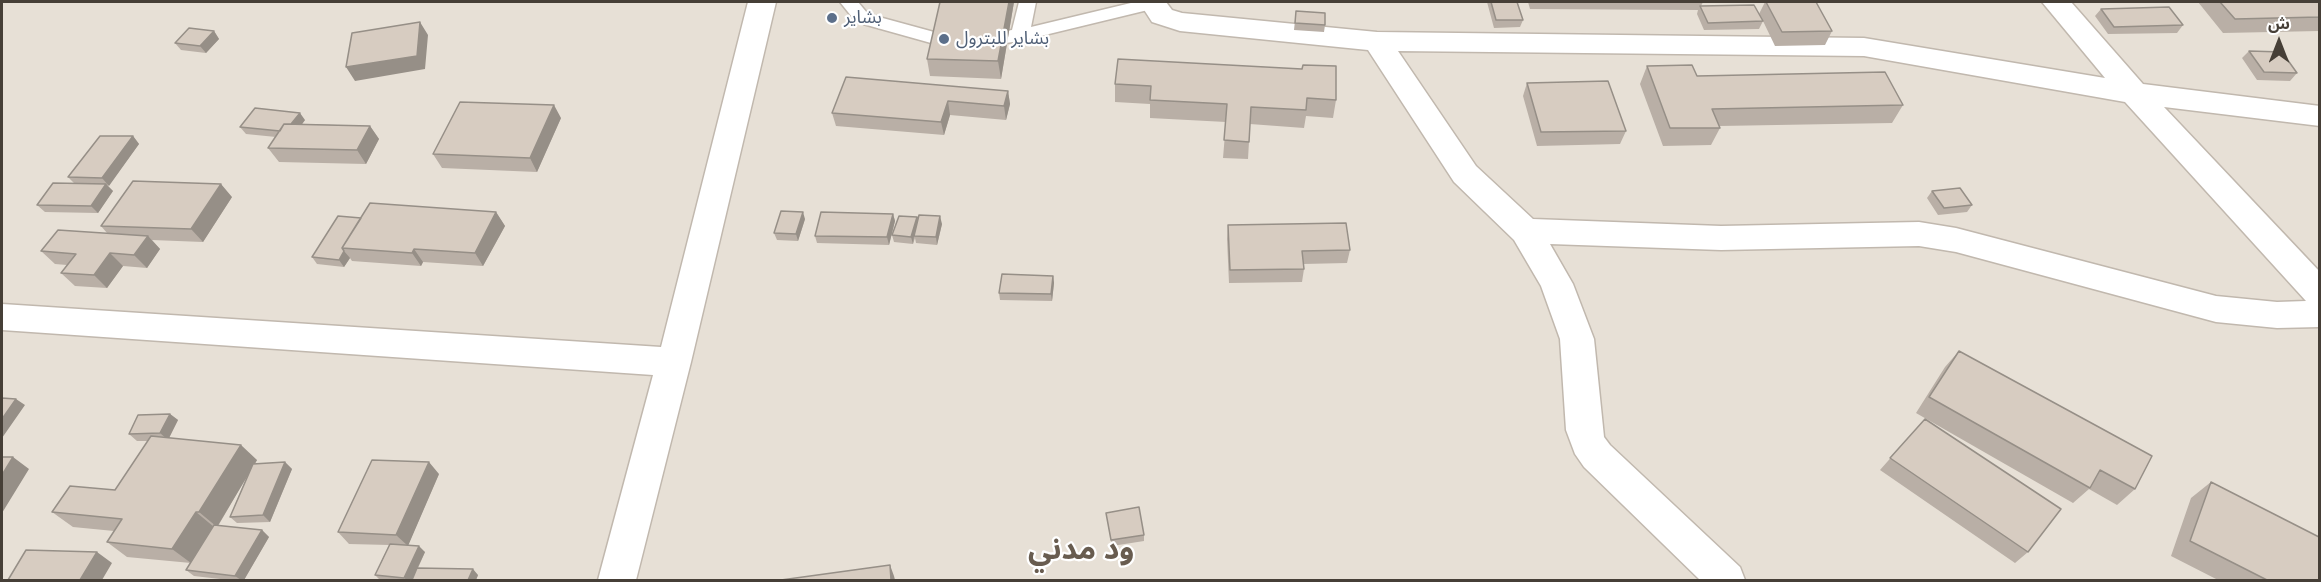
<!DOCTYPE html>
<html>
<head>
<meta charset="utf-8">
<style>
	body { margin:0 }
	#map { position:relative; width:2321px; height:582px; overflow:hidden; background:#f3efe8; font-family:"Space Grotesk","Noto Sans Arabic",sans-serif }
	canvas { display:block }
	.frame { position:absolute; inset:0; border:3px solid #463f37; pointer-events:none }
	.north { position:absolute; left:2249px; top:12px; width:60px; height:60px; -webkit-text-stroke:4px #fff; paint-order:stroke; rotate:0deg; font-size:16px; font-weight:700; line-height:24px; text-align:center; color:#463f37 }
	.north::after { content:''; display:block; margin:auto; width:21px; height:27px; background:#463f37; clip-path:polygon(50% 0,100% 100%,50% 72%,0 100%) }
</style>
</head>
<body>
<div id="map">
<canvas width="2321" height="582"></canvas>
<div class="frame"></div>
<div class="north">ش</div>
</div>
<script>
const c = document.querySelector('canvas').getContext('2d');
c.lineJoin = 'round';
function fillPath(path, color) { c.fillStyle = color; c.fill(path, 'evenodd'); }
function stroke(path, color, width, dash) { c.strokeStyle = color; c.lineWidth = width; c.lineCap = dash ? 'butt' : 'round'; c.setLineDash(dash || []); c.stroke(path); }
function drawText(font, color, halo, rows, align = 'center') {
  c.font = font + ' "Space Grotesk","Noto Sans Arabic",sans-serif'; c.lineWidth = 4.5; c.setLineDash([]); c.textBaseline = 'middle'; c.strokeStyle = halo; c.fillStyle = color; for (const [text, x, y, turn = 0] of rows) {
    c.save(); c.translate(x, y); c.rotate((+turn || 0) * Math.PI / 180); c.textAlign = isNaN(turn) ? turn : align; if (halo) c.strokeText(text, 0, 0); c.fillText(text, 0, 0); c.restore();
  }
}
const residential = new Path2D(`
	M2,2h2317v578h-2317z`);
const service = new Path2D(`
	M840,2h18l10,12 88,24 56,-8 7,-28h17l-5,25 104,-25 26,1 -3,4 -6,2 -132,32 -64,9 -100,-28z`);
const minor = new Path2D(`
	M748,2h28l-85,360 -55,218h-38l55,-205 -651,-45v-26l659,43z
	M1139,2h27l6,8 10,3 195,19 487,6 241,40 -63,-76h29l72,82 177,22v20l-156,-19 156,165v55l-43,1 -61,-6 -260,-70 -37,-6 -198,4 -171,-6 23,40 21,55 10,98 6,8 130,122 5,13h-45l-116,-113 -9,-13 -9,-24 -6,-91 -19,-53 -27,-46 -60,-58 -86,-132 -188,-19 -28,-9zM1398,51l466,5 261,46 181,199 -29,1 -61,-6 -260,-68 -37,-6 -198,4 -188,-7 -57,-53z`);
const wall = new Path2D(`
	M1014,2l-13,77 -71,-3 -3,-17z
	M1487,2h30l6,18 -3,7 -26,1z
	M1528,2h175l-2,4 58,8 6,-12h51l16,29 -7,14 -50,1 -12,-25 -4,8 -55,1 -7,-16 1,-4 -168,-1z
	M2198,2h121v29l-96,2z
	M2101,9l82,16 -6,8 -69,1 -13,-18z
	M1296,11l29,14 -1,7 -30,-2z
	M214,31l5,8 -13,14 -25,-3 -6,-7z
	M2249,51l48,22 -7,8 -33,-1 -15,-22z
	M1118,59l218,41 -3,18 -27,-2 -2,12 -54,-4 -2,35 -25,-1 3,-36 -76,-4v-14l-35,-2v-18z
	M1647,66l50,10 206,29 -11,18 -173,3 1,2 -9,17 -48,1 -23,-62z
	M1527,83l99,48 -6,13 -83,2 -14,-50z
	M1008,91l2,13 -4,16 -56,-5 -6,20 -108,-9 -4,-13z
	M561,118l-24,54 -95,-4 -9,-14z
	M305,120l-3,4 68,2 9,13 -13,25 -87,-2 -11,-14 8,-11 -30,-3 -6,-7z
	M133,136l6,8 -31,42 5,5 -15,22 -53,-1 -8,-7 38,-21 -7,-7z
	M1932,191l40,14 -5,7 -29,3 -11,-17z
	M232,197l-29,45 -51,-2 8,9 -13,19 -24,-2 -16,22 -32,-2 -14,-13 6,-8 -12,-1 -14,-13 66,-18 -6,-7z
	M496,212l9,14 -22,40 -60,-4 -2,4 -69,-5 -2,-3 -6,9 -27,-3 -5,-7 49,-39z
	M893,214l2,7 -6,24 -72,-2 -2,-7z
	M917,217l1,4 24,3 -5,21 -21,-2 -1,-5 -2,6 -19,-2 -2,-7z
	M805,219l-7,22 -21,-1 -3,-7z
	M1228,225l122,25 -3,13 -44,1 1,5 -2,13 -73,1 -2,-44z
	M1053,276l1,7 -2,18 -52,-1 -1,-7z
	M1959,351l176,138 -18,16 -28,-16 -16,14 -157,-90 29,-46z
	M170,414l8,6 -9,18 88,22 -2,4 30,-2 7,7 -22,53 -33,1 -7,-6 16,-39 -28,48 44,4 7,7 -25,43h-15l-35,-4 -8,-6 5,-7 -64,-6 -20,-15 7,-11 -41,-4 -21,-15 63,-22 34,-49h-12l-8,-7z
	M1925,419l103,133 -13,11 -135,-93z
	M439,474l-31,71 17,7 -7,16 60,7 -2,5h-96l-5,-5 14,-30 -40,-1 -11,-12z
	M2211,482l108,98h-101l-47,-24 20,-58z
	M1106,513l38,22v6l-32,5z`);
const shadedWall = new Path2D(`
	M1009,2h5l-13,77 -3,-18z
	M420,22l8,13 -3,34 -70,12 -9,-14z
	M214,31l5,8 -13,14 -6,-7z
	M1008,91l2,13 -4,16 -2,-14z
	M948,101l2,14 -6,20 -3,-13z
	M554,105l7,13 -24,54 -7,-14z
	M300,113l5,7 -14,19 -6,-7z
	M370,126l9,13 -13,25 -9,-14z
	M133,136l6,8 -30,42 -7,-8z
	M106,184l7,7 -15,22 -7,-7z
	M221,184l11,13 -29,45 -12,-13z
	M496,212l9,14 -22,40 -8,-13z
	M803,212l2,7 -7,22 -2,-7z
	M893,214l2,7 -6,24 -2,-8z
	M940,216l2,8 -5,21 -1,-8z
	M917,217l2,8 -5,11 -1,8 -2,-7z
	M148,236l12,13 -13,19 -13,-13z
	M414,249l9,13 -2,4 -9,-13z
	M344,251l6,7 -6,9 -5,-7z
	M110,253l13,13 -16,22 -13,-13z
	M1053,276l1,7 -2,18 -1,-7z
	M16,399l9,6 -23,33v-19z
	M170,414l8,6 -10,20 -8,-7z
	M241,445l16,15 -40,67 -18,-15z
	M13,457l16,12 -27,44v-38z
	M285,462l7,7 -22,53 -7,-7z
	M429,462l10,12 -31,72 -12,-11z
	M196,512l18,15 -23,36 -19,-14z
	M262,530l7,7 -25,43h-3l-6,-4z
	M419,546l6,6 -13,28h-5l-3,-2z
	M97,552l15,11 -10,17h-22z
	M890,565l4,11 1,4h-4z
	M473,569l5,6 -2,5h-8z`);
const building = new Path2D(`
	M940,2h69l-11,59 -71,-2z
	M1491,2h26l6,18h-27z
	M1766,2h50l16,29 -50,1z
	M2220,2h99v15l-84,2z
	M1754,5l9,16 -55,2 -8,-17z
	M2169,7l14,18 -69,2 -13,-18z
	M1296,11l29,2v12l-30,-2z
	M420,22l-3,34 -71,11 6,-34z
	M189,28l25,3 -14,15 -25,-3z
	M2249,51l33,1 15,21 -33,-1z
	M1118,59l184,10 1,-4 33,1v34l-29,-2 -1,12 -55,-3 -2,35 -25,-2 3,-36 -77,-4 1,-14 -36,-2z
	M1692,65l5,11 188,-4 18,33 -191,4 8,19h-50l-23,-62z
	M846,77l162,14 -4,15 -56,-5 -7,21 -109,-9z
	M1608,81l18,50 -85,1 -14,-49z
	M460,102l94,3 -24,53 -97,-4z
	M255,108l45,5 -9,11h-7l-4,7 -40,-4z
	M284,124l86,2 -13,24 -89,-2z
	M100,136h33l-31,42 -34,-1z
	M133,181l88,3 -30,45 -90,-3z
	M53,183l53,1 -15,22 -54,-1z
	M1960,188l12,17 -28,3 -12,-17z
	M370,203l126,9 -21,41 -61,-4 -2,4 -70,-5z
	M781,211l22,1 -7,22 -22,-1z
	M821,212l72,2 -6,23 -72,-1z
	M919,215l21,1 -4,21 -22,-1z
	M338,216l23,2 -19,30 2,3 -5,9 -27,-3z
	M899,216l18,1 -6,20 -19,-2z
	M1346,223l4,27 -48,1 2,18 -74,1 -2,-45z
	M58,230l90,6 -14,19 -24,-2 -16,22 -33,-2 15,-19 -35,-3z
	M1002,274l51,2 -2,18 -52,-1z
	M1959,351l193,105 -17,33 -35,-19 -10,18 -161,-91z
	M2,398l14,1 -14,20z
	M170,414l-10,19 -31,1 9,-19z
	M1925,419l136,90 -33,43 -138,-94z
	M151,436l90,9 -42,67h-3l-24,37 -65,-7 15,-23 -70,-7 18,-26 45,4z
	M2,457h11l-11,18z
	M372,460l57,2 -33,73 -58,-3z
	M285,462l-22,53 -33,2 23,-53z
	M2211,482l108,55v43h-52l-77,-39z
	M1139,507l5,28 -33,5 -5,-27z
	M214,525l48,5 -27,46 -49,-6z
	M390,544l29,2 -15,32 -29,-3z
	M26,550l71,2 -17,28h-72z
	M890,565l1,15h-110z
	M417,568l56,1 -5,11h-56z`);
const markers = [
	[832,18,6,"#5c6f8a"],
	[944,39,6,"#5c6f8a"]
];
const serviceNames = [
	["بشاير",844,18],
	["بشاير للبترول",956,39]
];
const townNames = [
	["ود مدني",1081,551]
];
fillPath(residential, '#e7e0d6');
stroke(service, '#c1b8ae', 3);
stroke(minor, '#c1b8ae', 3);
fillPath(service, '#fff');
fillPath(minor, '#fff');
fillPath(wall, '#b9afa6');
fillPath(shadedWall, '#968f87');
fillPath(building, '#d7ccc1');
stroke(building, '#968f87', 1.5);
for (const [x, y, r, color] of markers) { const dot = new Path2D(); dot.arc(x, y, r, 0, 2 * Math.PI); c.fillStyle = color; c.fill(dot); stroke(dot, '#fff', 2); }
drawText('18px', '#4e5e75', '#fff', serviceNames, 'left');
drawText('bold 30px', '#685c4f', '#fff', townNames);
</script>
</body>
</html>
